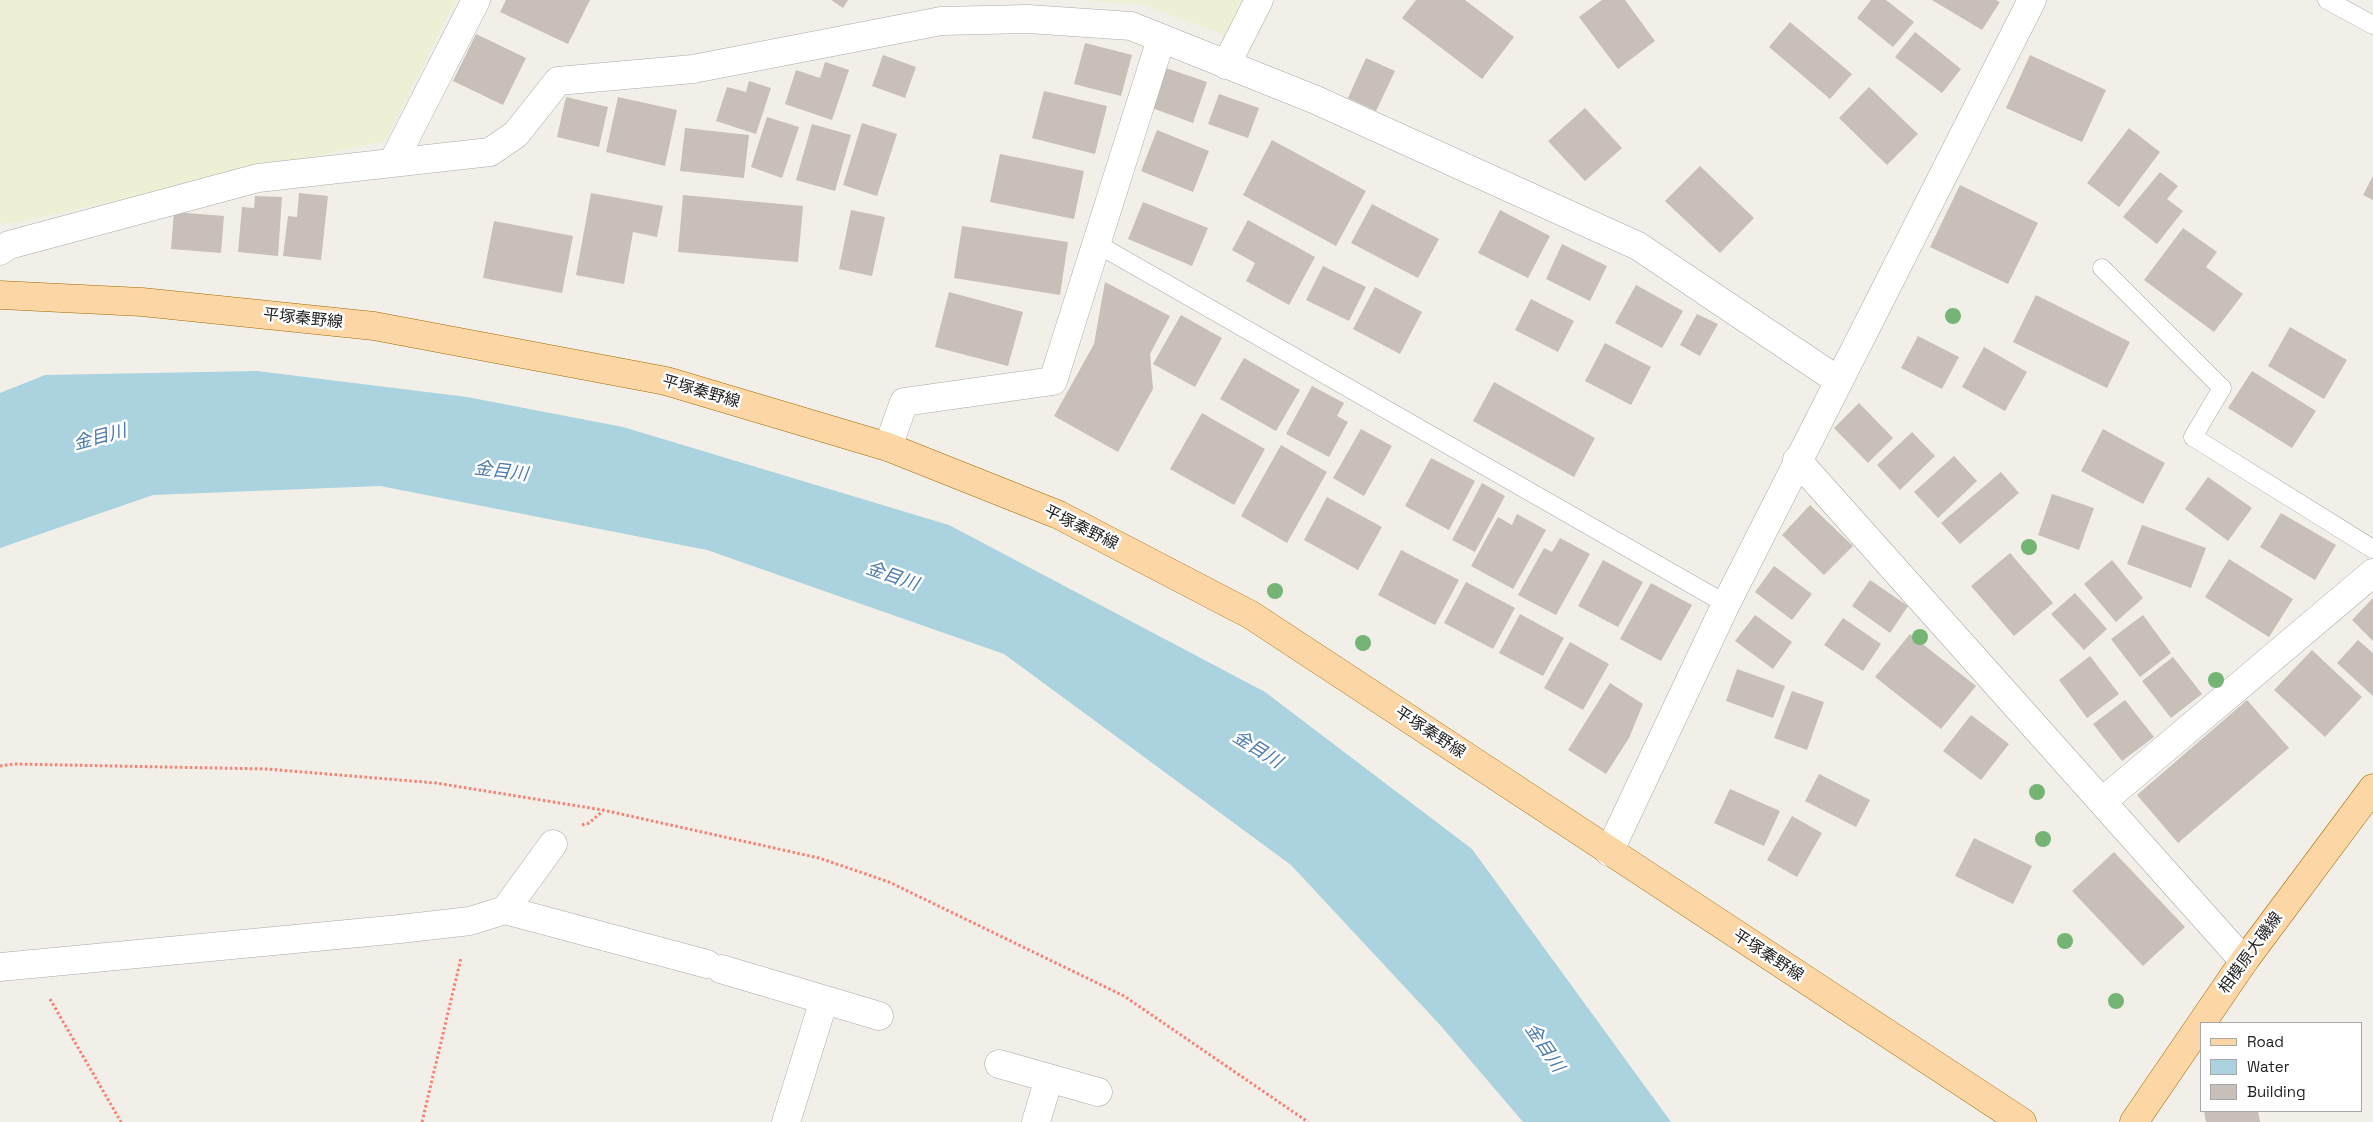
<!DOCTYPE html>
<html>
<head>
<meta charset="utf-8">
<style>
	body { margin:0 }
	#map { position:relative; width:2373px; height:1122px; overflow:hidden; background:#f2efe9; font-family:"Space Grotesk",sans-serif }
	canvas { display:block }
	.legend { position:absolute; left:2200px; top:1022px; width:162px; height:90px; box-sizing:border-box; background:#fff; border:1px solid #a7a7a7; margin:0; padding:6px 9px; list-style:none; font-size:15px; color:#222 }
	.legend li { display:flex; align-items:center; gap:10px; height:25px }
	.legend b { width:25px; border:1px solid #a7a7a7 }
</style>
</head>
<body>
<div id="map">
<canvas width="2373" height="1122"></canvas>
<ul class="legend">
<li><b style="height:6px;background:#fcd6a4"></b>Road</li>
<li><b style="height:14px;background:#aad3df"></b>Water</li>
<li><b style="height:14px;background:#c7bfb8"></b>Building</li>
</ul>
</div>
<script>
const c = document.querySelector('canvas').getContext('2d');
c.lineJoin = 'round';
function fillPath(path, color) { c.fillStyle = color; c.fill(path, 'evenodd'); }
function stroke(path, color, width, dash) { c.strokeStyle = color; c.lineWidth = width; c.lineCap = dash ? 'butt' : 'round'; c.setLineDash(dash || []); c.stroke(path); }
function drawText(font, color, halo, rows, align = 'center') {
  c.font = font + ' "Space Grotesk","Noto Sans JP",sans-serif'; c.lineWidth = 5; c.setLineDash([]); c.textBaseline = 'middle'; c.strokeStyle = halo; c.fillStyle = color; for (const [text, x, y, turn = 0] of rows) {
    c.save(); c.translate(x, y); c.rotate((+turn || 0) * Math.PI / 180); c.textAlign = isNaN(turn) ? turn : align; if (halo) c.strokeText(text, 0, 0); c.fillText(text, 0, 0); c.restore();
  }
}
const farmland = new Path2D(`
	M0,0h456l-71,141 -366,81 -19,2z
	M1081,0h161l-17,35 -81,-30z`);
const water = new Path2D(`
	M257,371l210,26 156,30 326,98 316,167 207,157 199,273h-148l-82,-96 -150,-161 -287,-211 -297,-104 -327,-64 -227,9 -153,53v-155l45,-18z`);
const building = new Path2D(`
	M506,0h84l-22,44 -68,-32z
	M831,0h17l-5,8z
	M1416,0h49l49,37 -32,42 -80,-61z
	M1602,0h23l30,41 -37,28 -39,-52z
	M1871,0h15l28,22 -21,25 -36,-29z
	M1932,0h64l4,2 -18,28z
	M1790,22l62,52 -22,25 -61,-52z
	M1915,32l46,37 -19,24 -47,-36z
	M476,34l50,24 -23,47 -50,-24z
	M1085,43l47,12 -11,41 -47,-12z
	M883,55l33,12 -11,31 -33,-12z
	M2030,55l76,35 -24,52 -76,-34z
	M1366,58l29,13 -19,40 -28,-13z
	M825,62l24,8 -17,50 -47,-16 11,-34 24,8z
	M1166,68l41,14 -14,41 -41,-15z
	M749,81l22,7 -15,46 -40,-13 11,-34 19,5z
	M1869,87l49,47 -31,31 -48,-47z
	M1044,91l63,15 -12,48 -63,-16z
	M1219,94l40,14 -11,30 -40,-14z
	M566,97l42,10 -9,40 -42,-10z
	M618,97l59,13 -12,56 -59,-14z
	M1585,108l37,40 -37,33 -37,-40z
	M767,117l32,10 -17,51 -31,-11z
	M862,123l35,11 -20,62 -34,-11z
	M812,124l39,11 -16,56 -39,-11z
	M685,128l64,7 -5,43 -64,-7z
	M2129,128l31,24 -41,55 -32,-24z
	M1157,130l52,21 -16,41 -52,-21z
	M1272,140l94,51 -30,55 -93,-51z
	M1000,154l84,17 -10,48 -84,-17z
	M1700,166l54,52 -34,35 -55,-52z
	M2160,172l18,14 -11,13 16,12 -26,33 -34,-27z
	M2373,176v24l-10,-5z
	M1960,185l78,38 -30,61 -78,-37z
	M299,193l29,3 -7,64 -38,-4 5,-40 9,1z
	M591,193l72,13 -6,31 -24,-5 -9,52 -48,-9z
	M683,195l120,11 -5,56 -120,-10z
	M255,196l27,1 -4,59 -40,-4 4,-45 12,1z
	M1143,202l65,26 -16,38 -64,-27z
	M1372,204l67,35 -21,39 -67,-35z
	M851,210l34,7 -13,59 -33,-7z
	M1500,210l50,26 -22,42 -50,-25z
	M174,212l50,4 -3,37 -50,-4z
	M1248,220l67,37 -26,48 -43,-24 9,-18 -23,-13z
	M494,221l79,15 -11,57 -79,-15z
	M962,226l106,16 -8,53 -106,-17z
	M2183,228l34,24 -11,15 37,27 -29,38 -70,-52z
	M1562,244l45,22 -17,35 -44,-22z
	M1323,266l43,21 -17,34 -43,-21z
	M1105,282l65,34 -20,38 3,35 -35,63 -64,-36 40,-72z
	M1636,285l47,26 -21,37 -47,-25z
	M1375,287l47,25 -22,42 -47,-25z
	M949,292l74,20 -15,54 -73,-19z
	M2036,295l94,47 -23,46 -94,-46z
	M1531,299l43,22 -16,31 -43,-22z
	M1697,314l21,10 -18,32 -20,-11z
	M1181,315l41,23 -27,49 -42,-23z
	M2290,327l57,33 -23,39 -56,-33z
	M1918,336l41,21 -17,32 -41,-21z
	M1605,343l46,24 -20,38 -46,-24z
	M1984,347l43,25 -22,39 -43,-24z
	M1244,358l56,32 -24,41 -56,-32z
	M2252,371l64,40 -24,37 -64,-40z
	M1494,382l101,56 -21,39 -101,-56z
	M1312,386l32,17 -7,13 11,6 -19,35 -43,-23z
	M1859,403l34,35 -25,25 -34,-35z
	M1202,413l63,36 -31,56 -64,-36z
	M1361,429l31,17 -28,50 -31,-18z
	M2103,429l62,34 -22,41 -62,-33z
	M1912,432l23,24 -35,34 -23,-25z
	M1281,445l46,27 -40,71 -46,-27z
	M1954,456l23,25 -39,37 -24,-26z
	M1431,458l44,23 -26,49 -44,-24z
	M2001,472l18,21 -59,51 -19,-21z
	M2208,477l44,31 -24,33 -43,-32z
	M1482,483l23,13 -30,56 -23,-12z
	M2052,494l42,14 -15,42 -41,-15z
	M1327,497l55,30 -24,43 -54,-30z
	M1810,505l43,41 -29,29 -42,-40z
	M2281,513l55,32 -21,35 -55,-33z
	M1517,514l29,16 -33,59 -42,-23 27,-49 14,8z
	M2142,525l64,23 -15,40 -64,-24z
	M1560,538l30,16 -34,61 -38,-20 26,-47 8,4z
	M1401,550l58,30 -24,45 -57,-30z
	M2010,553l43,50 -39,33 -43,-50z
	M2229,559l64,40 -24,38 -64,-40z
	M1603,560l40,22 -25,45 -40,-21z
	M2112,560l31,38 -27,24 -32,-38z
	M1774,566l38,28 -20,26 -37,-28z
	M1870,580l38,26 -18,27 -38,-27z
	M1466,582l49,26 -22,41 -49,-26z
	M1651,583l41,22 -31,56 -41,-22z
	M2075,593l32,36 -23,21 -33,-36z
	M2373,598v43l-21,-21z
	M1520,614l44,24 -21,38 -44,-23z
	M1755,615l37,27 -19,27 -38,-28z
	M2143,615l28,38 -31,24 -29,-38z
	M1843,618l38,26 -18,27 -39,-26z
	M1910,634l66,52 -35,43 -66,-52z
	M2358,640l15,13v43l-36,-33z
	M1570,642l39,22 -26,46 -39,-22z
	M2312,650l50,47 -37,40 -51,-47z
	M2090,656l29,38 -32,24 -28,-38z
	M2173,657l29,37 -31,24 -29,-37z
	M1737,669l48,17 -12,32 -47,-17z
	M1610,683l33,21 -14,34 -23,36 -38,-24z
	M1792,691l32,11 -17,48 -33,-12z
	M2125,700l29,37 -32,24 -29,-37z
	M2247,700l42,48 -111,95 -41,-48z
	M1971,715l38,29 -28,36 -38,-29z
	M1819,774l51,26 -14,27 -51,-26z
	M1730,789l50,22 -16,35 -50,-23z
	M1792,816l30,17 -25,44 -30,-17z
	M1974,838l58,28 -19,38 -58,-28z
	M2114,852l71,75 -42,39 -71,-75z
	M2204,1111h54l2,11h-54z`);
const path = new Path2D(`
	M0,766l14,-2 253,5 169,14 167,27 216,48 70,24 235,114 184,126
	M582,825l7,-2 14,-12
	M50,999l71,123
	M422,1122l39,-164`);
const service = new Path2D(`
	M2327,0l46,25
	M1097,244l629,360
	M2102,268l120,120 -29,49 180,112`);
const minor = new Path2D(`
	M1226,65l33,-65
	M393,162l83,-162
	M0,251l9,-6 249,-67 232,-26 26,-18 42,-53 135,-12 248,-48 87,-2 103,7 185,74 322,146 201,135
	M888,447l16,-45 149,-21 108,-342
	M1797,460l447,501
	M2103,801l270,-228
	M1609,852l117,-248 306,-604
	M505,910l48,-66
	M0,967l400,-38 70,-8 35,-11 202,54
	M721,969l158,47
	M999,1064l99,28
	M786,1122l38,-122
	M1036,1122l13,-44`);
const primary = new Path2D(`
	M0,295l142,7 232,24 292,55 222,66 171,68 192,100 771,507
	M2134,1122l110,-161 129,-173`);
const trees = [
	[1953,316],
	[2029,547],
	[1275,591],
	[1920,637],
	[1363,643],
	[2216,680],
	[2037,792],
	[2043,839],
	[2065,941],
	[2116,1001]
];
const streetNames = [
	["平塚秦野線",303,319,6],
	["平塚秦野線",701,392,16],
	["平塚秦野線",1081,528,26],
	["平塚秦野線",1430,733,33],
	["相模原大磯線",2251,953,-54],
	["平塚秦野線",1768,956,33]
];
const waterNames = [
	["金目川",100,438,-15],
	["金目川",501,472,7],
	["金目川",892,577,19],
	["金目川",1257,750,32],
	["金目川",1544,1048,56]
];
fillPath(farmland, '#eef0d5');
fillPath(water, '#aad3df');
fillPath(building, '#c7bfb8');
stroke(service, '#a9a9a9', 19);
stroke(minor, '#a9a9a9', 29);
stroke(primary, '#a06b00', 29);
stroke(path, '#fa8072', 3, [2.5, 2.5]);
stroke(service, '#fff', 18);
stroke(minor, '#fff', 28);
stroke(primary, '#fcd6a4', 28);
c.fillStyle = '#74b475';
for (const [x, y] of trees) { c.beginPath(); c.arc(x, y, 8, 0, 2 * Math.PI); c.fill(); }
drawText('16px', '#222', '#fff', streetNames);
drawText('italic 18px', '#4a7aab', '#fff', waterNames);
</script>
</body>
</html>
